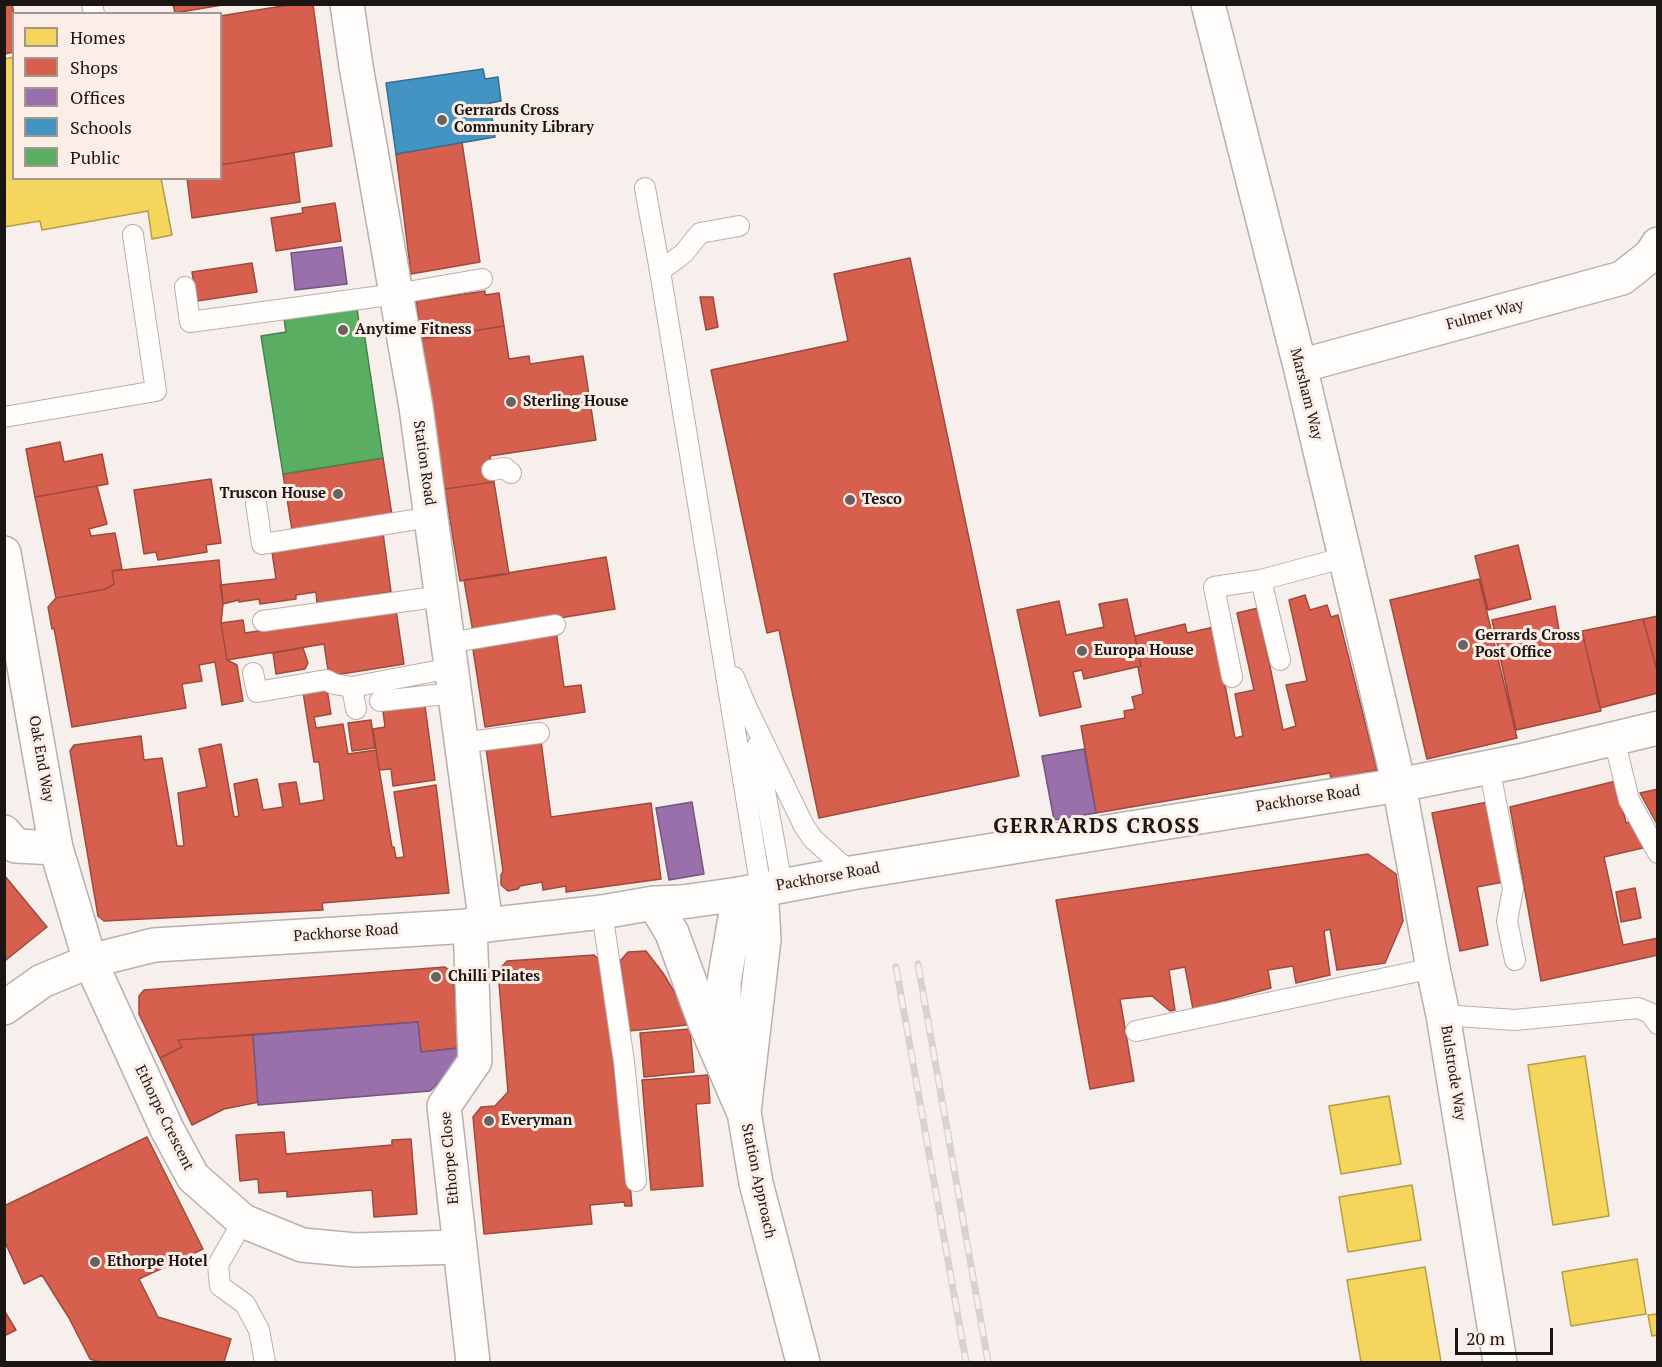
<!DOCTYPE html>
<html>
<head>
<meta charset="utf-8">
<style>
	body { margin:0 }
	#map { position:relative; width:1662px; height:1367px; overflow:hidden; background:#f7efec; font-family:"PT Serif",serif }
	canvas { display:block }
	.frame { position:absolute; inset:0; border:6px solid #1c1613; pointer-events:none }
	.legend { position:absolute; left:12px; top:12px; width:210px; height:168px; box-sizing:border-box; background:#fceee7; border:2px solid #a29892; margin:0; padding:8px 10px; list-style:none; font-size:18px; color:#1c1613 }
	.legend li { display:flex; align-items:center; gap:12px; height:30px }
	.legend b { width:30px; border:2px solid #a29892 }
	.scale { position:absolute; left:1455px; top:1328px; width:98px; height:27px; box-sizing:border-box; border:3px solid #1c1613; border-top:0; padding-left:8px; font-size:18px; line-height:21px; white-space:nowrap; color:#1c1613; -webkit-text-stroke:4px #fceee7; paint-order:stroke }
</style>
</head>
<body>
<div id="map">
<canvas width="1662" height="1367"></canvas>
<div class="frame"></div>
<ul class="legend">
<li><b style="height:16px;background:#f6d55c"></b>Homes</li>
<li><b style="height:16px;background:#d6604d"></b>Shops</li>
<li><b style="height:16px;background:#9970ab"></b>Offices</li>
<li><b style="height:16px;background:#4393c3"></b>Schools</li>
<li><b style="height:16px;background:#5aae61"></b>Public</li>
</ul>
<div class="scale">20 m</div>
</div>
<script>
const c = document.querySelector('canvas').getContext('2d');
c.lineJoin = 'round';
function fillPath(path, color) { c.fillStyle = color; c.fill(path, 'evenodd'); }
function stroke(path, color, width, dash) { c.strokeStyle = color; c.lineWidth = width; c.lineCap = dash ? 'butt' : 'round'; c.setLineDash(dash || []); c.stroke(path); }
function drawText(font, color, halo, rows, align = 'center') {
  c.font = font + ' "PT Serif",serif'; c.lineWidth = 6; c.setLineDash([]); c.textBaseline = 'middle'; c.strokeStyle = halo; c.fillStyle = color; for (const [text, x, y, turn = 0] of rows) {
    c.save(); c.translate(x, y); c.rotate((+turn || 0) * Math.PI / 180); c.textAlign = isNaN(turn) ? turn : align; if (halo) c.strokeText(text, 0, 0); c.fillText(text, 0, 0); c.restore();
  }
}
const homes = new Path2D(`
	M14,57v121h147l11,57 -20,4 -4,-28 -106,19 -2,-9 -36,6v-168z
	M1585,1056l24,160 -56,9 -25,-160z
	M1389,1096l12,68 -60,10 -12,-68z
	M1412,1185l9,55 -73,12 -9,-55z
	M1637,1259l9,55 -75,12 -9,-54z
	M1425,1267l16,95h-80l-14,-82z
	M1658,1314v21l-6,1 -4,-21z`);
const shops = new Path2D(`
	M4,4h8l2,10v38l-10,2z
	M173,4h55l-53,9z
	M295,4h18l19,142 -112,19v-149z
	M462,142l18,120 -69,12 -15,-120z
	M294,153l6,49 -108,16 -5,-40h33v-13z
	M335,203l6,38 -65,10 -5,-33 32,-5 -1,-5z
	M910,258l109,518 -200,42 -40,-188 -12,3 -56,-263 137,-29 -14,-67z
	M252,263l5,29 -60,9 -5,-29z
	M485,291v4l14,-2 5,33 -82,13 -6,-38z
	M700,297h13l5,30 -12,3z
	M504,326l5,33 20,-3 1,8 53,-8 13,84 -106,16 4,26 -49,7 -23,-150z
	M60,442l4,20 38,-8 6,30 -73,13 -9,-48z
	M383,458l9,57 -100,15 -9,-56z
	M211,479l10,64 -15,2 1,7 -49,8 -2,-8 -12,2 -10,-64z
	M494,482l15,92 -49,7 -15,-92z
	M97,486l10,38 -18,5 2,7 24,-3 7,36 -10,2 2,13 -8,5 -50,9 -21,-101z
	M383,533l8,59 -74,11 -1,-11 -20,3v4l-36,5 -1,-5 -20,3v-2l-16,4 -3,-19 56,-6 -4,-27z
	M1518,545l13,54 -43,11 -13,-54z
	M606,557l9,52 -142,23 -9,-52z
	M219,560l4,44 -2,19 6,37 10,5 6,36 -21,4 -7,-43 -16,3 3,16 -20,3 4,24 -114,19 -18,-99 -2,1 -4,-22 8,-9 50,-9 8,-5 -2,-13z
	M1479,579l38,159 -90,21 -37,-159z
	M1305,595l5,15 17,-5 4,12 7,-2 39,155 -46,9 -1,-6 -234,40 -15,-87 44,-8 -1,-7 11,-2 -3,-12 11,-3 -5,-27 3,-1 -6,-30 50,-12 2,9 27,-6 21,111 8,-2 -8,-42 19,-4 -17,-77 21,-5 25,122 13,-4 -10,-41 21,-4 -18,-81z
	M1127,599l14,67 -57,13 -2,-9 -9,2 8,35 -41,9 -23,-106 42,-9 7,34 38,-8 -5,-23z
	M395,603l9,61 -75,12 -5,-32 -97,16 -6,-37 22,-3 2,13 74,-11z
	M1555,606l5,30 22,-5 19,80 -85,19 -24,-110z
	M1658,616v58l-15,-55z
	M1643,619l15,55v19l-58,15 -18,-77z
	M556,631l8,56 17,-2 4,27 -100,15 -13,-84z
	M303,648l5,15 -3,6 -29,5 -3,-21z
	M327,689l4,25 -17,3 2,11 27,-4 5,30 28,-4 16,97h2l2,11 8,-1 -10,-65 42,-7 13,108 -127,10 1,7 -219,11 -6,-5 -28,-165 4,-6 67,-9 3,24 18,-2 15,88h7l-6,-53 29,-6 -8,-38 22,-5 13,73 5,-1 -5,-32 23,-5 6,31 20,-3 -4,-23 17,-2 4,22 24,-4 -5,-38h-5l-11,-70z
	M425,706l10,74 -42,6 -2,-17 -12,1 -6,-41 12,-2 -2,-16z
	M371,720l4,28 -23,3 -4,-28z
	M541,741l10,76 100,-14 10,76 -95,13v-6l-23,4 -1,-8 -22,4 -2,3 -10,2 -7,-6v-10l2,-4 -17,-123z
	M1616,781l10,42 9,-3 12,27 -43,10 19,88 35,-7v17l-117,26 -31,-174z
	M1658,789v37l-18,-33z
	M1493,801l11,81 -27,5 11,58 -28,6 -28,-138z
	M1368,854l28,20 7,47 -18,42 -48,7 -7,-41 -6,2 6,44 -34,8 -3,-17 -25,4 3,18 -78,21 -8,-42 -16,3 6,40 -5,1 -18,-15 -32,3 14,82 -44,8 -34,-189z
	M4,875l43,52 -41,33 -2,-2z
	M1635,888l6,30 -20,4 -5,-30z
	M646,951l17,22 15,25 9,27 -58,6 -9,-70 8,-9z
	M594,955l9,7 13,126h5l11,118h-7l-1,-4 -34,3 2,19 -108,10 -11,-117 8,-10 14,-1 13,-14 -10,-121 9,-10z
	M445,967l8,6 6,75 -38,4 -3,-30 -240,18 4,7 -22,11 -21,-44v-18l5,-6z
	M690,1029l4,43 -50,5 -4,-44z
	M253,1035l6,67 -35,7 -32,16 -32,-67 22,-11 -4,-7z
	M708,1075l2,28 -14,1 7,82 -52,4 -9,-110z
	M284,1132l2,22 106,-9v-5l19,-1 6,75 -43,3 -2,-27 -85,7v-6l-28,2 -1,-14 -18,2 -4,-46z
	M147,1137l56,112 -64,30 19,38 73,22 -7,23h-124l-10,-3 -21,-41 -27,-43 -18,9 -20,-44v-34z
	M4,1310l12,20 -12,6z`);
const offices = new Path2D(`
	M342,247l5,37 -52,6 -4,-37z
	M1084,749l12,64 -42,7 -12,-64z
	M692,802l12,72 -35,6 -13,-72z
	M418,1022l3,30 38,-4 1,13 -30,30 -172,14 -5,-70z`);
const schools = new Path2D(`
	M483,69l2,10 13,-2 3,24 -11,2 5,34 -99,17 -10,-71z`);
const public = new Path2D(`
	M357,307l3,25h4l19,126 -100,16 -22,-138 25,-4 -2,-14z`);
const lane = new Path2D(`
	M92,4l2,10
	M645,188l15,83 101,618
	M660,271l24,-18 16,-20 39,-7
	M185,287l5,35 206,-28 86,-15
	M4,417l152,-26 -23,-156
	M492,470l13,-2 6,5
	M256,503l6,41 169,-27
	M1261,580l19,80
	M263,621l179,-25
	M448,643l107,-18
	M253,673l4,19 69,-12 8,4 18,3
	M734,677l12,29 58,120 9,13 38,34
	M1232,677l-18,-90 47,-7 85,-23
	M380,701l74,-8
	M356,709l-4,-22 99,-19
	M1614,739l15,61 29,53
	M461,743l78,-10
	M757,746l25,139
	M1489,767l24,122 -6,32 8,39
	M602,912l22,150 12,119
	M1443,1015l72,5 123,-12 12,5 8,11
	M1136,1031l297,-63
	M243,1221l-25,44 2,21 25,18 14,26 6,32`);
const street = new Path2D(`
	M347,4l9,62 60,341 70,518
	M1208,4l92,362 99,419 34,183 10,47 57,347
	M1300,366l322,-88 29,-23 7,-11
	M4,553l52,295 34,113 77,168 26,48 50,44 59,24 53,5 104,-3
	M4,832l12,14 40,2
	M761,889l3,50 -20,173 12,71 47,179
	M654,903l18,30 33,90 38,88
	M470,925l5,136 -31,45 29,256
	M734,1058l-10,-57v-19l15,-88`);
const secondary = new Path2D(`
	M4,1008l38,-27 48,-20 64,-16 332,-20 116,-13 52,-9 28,-1 57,-8 112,-21 548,-88 121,-24 138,-33`);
const rail = new Path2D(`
	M918,964l70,398
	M896,967l70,395`);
const markers = [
	[442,120,6,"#69625f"],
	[343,330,6,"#69625f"],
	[511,402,6,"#69625f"],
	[338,494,6,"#69625f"],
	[850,500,6,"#69625f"],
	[1463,645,6,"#69625f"],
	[1082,651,6,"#69625f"],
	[436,977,6,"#69625f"],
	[489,1121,6,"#69625f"],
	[95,1262,6,"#69625f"]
];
const poiNames = [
	["Gerrards Cross",454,111],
	["Community Library",454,128],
	["Anytime Fitness",355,330],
	["Sterling House",523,402],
	["Truscon House",326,494,"right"],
	["Tesco",862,500],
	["Gerrards Cross",1475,636],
	["Post Office",1475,653],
	["Europa House",1094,651],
	["Chilli Pilates",448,977],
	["Everyman",501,1121],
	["Ethorpe Hotel",107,1262]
];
const streetNames = [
	["Fulmer Way",1485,315,-15],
	["Marsham Way",1306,394,76],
	["Station Road",424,463,82],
	["Oak End Way",41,759,80],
	["Packhorse Road",1308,799,-9],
	["Packhorse Road",828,877,-10],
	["Packhorse Road",346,933,-4],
	["Bulstrode Way",1453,1073,81],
	["Ethorpe Crescent",164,1118,64],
	["Ethorpe Close",450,1158,-95],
	["Station Approach",758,1181,78]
];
const districtNames = [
	["GERRARDS CROSS",1097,827]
];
fillPath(homes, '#f6d55c');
stroke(homes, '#b59c46', 1.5);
fillPath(shops, '#d6604d');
stroke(shops, '#9e4a3c', 1.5);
fillPath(offices, '#9970ab');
stroke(offices, '#74557d', 1.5);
fillPath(schools, '#4393c3');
stroke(schools, '#376e8e', 1.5);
fillPath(public, '#5aae61');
stroke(public, '#47804a', 1.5);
stroke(lane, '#b7b0ad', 22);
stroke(street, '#b7b0ad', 36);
stroke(secondary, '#b7b0ad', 36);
stroke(lane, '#fefdfc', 20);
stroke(street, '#fefdfc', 33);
stroke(secondary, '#fefdfc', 33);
stroke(rail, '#d5d3d2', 7);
stroke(rail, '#fceee7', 4.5, [14]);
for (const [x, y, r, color] of markers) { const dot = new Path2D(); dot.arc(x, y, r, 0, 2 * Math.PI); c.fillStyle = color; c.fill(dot); stroke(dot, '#fceee7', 2); }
drawText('bold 15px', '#1c1613', '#fceee7', poiNames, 'left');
drawText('15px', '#1c1613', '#fceee7', streetNames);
c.letterSpacing = '1.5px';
drawText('bold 21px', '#1c1613', '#fceee7', districtNames);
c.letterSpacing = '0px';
</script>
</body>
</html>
